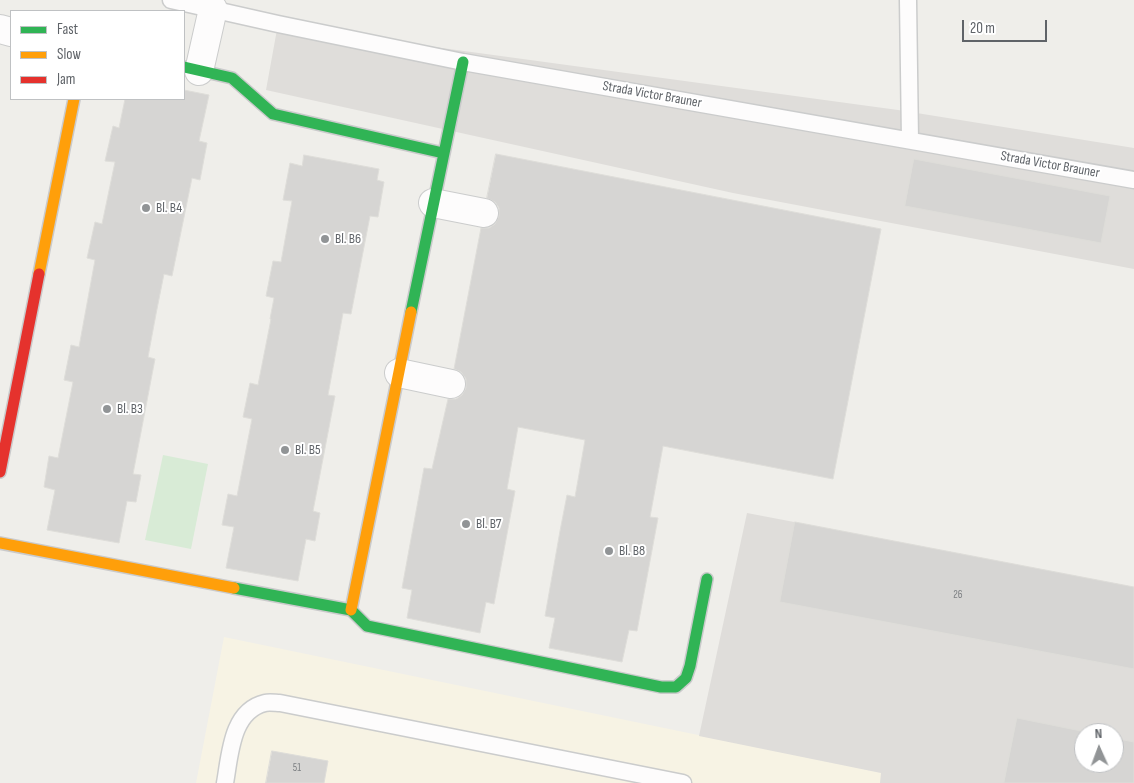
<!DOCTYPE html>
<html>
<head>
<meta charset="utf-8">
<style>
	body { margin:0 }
	#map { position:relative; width:1134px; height:783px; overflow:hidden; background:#efeeea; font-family:"Sofia Sans Condensed",sans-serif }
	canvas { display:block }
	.legend { position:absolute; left:10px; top:10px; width:175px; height:90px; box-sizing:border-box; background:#fff; border:1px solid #bfc1c3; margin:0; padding:6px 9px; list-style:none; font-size:15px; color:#5f6368 }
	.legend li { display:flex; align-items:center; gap:10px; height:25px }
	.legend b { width:25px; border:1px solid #bfc1c3 }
	.north { position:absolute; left:1074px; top:723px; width:50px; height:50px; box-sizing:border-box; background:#fff; border:1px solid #bfc1c3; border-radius:50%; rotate:358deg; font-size:14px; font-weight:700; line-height:20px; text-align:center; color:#5f6368 }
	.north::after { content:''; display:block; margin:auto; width:18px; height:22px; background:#919496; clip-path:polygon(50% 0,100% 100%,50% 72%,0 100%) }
	.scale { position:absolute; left:962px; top:20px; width:85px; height:22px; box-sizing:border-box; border:2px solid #5f6368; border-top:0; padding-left:6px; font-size:15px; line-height:18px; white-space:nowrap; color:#5f6368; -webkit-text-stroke:4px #fff; paint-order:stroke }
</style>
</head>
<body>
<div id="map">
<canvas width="1134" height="783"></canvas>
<ul class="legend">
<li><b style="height:6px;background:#30b455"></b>Fast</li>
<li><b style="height:6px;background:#ff9f0a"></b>Slow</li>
<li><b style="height:6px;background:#e5322d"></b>Jam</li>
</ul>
<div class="north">N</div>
<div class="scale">20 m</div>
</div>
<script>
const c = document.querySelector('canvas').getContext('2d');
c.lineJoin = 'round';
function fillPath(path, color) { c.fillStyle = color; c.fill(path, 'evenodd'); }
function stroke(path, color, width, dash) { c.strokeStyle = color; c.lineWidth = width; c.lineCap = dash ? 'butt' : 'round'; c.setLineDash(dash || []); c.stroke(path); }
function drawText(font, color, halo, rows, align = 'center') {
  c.font = font + ' "Sofia Sans Condensed",sans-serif'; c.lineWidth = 4; c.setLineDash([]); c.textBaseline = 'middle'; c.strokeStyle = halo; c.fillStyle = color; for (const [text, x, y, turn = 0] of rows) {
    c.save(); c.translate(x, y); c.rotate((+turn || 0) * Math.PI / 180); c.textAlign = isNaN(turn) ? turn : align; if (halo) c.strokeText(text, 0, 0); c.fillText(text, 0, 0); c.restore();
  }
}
const commercial = new Path2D(`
	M224,637l658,136 -2,10h-684z`);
const industrial = new Path2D(`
	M278,24l105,16 515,70 236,38v121l-401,-76 -467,-103z
	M747,513l387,74v196h-254l1,-10 -182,-37zM1084,733h30v30h-30z`);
const green = new Path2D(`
	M163,455l45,9 -17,85 -46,-9z`);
const building = new Path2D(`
	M184,90l25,5 -10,46 8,2 -7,37 -8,-2 -20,98 -8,-2 -8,40 -8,43 7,2 -22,115 8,1 -5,27 -9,-1 -8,42 -72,-13 8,-40 -11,-3 5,-31 9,2 15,-76 -9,-2 7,-35 8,2 16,-87 -8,-2 8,-36 7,2 13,-62 -10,-1 8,-35 6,2 6,-29h59z
	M496,154l385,75 -48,250 -170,-33 -13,71 8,1 -21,113 -8,-1 -7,32 -73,-14 6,-30 -10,-2 15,-85 7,-36 8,2 10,-57 -67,-13 -11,62 8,2 -21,113 -8,-2 -6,31 -73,-15 5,-28 -10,-2 22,-120 8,1 16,-70h8l6,-4 4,-7v-9l-5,-7 -7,-3 27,-141h8l6,-4 4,-8v-8l-4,-6 -8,-4z
	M304,155l75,14 -2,11 7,2 -6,35 -8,-1 -19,98 -8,-1 -15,82 7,1 -22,115 7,2 -5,28 -9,-2 -8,42 -72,-13 8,-41 -12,-2 6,-31 9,2 15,-77 -9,-2 7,-34 8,2 13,-66h-1l4,-21 -8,-2 7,-35 8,1 11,-61 -9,-1 7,-37 12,3z
	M914,159l196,37 -9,47 -196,-37z
	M795,522l339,65v82l-354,-67z
	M1017,718l74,15h-7v30h30v-25l20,4v41h-130z
	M272,751l56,10 -4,22h-58z`);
const lane = new Path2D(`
	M171,0l107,24 185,38 671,118
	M908,0l2,139
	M225,783c5,-27 6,-72 40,-80 4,-1 11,0 15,0l403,80`);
const street = new Path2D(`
	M0,29l11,3
	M199,71l14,-62
	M433,203l51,10
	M399,373l52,11`);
const fast = new Path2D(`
	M184,67l48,11 41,36 170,39
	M411,312l52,-250
	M234,588l117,22 16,16 294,61h15l10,-9 4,-12 17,-87`);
const slow = new Path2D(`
	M39,274l35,-175
	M0,543l234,45
	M351,610l60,-298`);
const jam = new Path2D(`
	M0,472l39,-198`);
const markers = [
	[146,208,5,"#919496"],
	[325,239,5,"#919496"],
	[107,409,5,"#919496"],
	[285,450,5,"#919496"],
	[466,524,5,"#919496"],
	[609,551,5,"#919496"]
];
const numberNames = [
	["26",958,595],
	["51",297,768]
];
const streetNames = [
	["Strada Victor Brauner",652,95,10],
	["Strada Victor Brauner",1050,165,10]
];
const poiNames = [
	["Bl. B4",156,208],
	["Bl. B6",335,239],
	["Bl. B3",117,409],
	["Bl. B5",295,450],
	["Bl. B7",476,524],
	["Bl. B8",619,551]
];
fillPath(commercial, '#f7f3e4');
fillPath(industrial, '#dfddda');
fillPath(green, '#d8ebd6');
fillPath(building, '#d6d5d3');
stroke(building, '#deddd9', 1);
stroke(lane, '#cbcccc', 19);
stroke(street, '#cbcccc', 30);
stroke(fast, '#cacacb', 14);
stroke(slow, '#cacacb', 14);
stroke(jam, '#cacacb', 14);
stroke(lane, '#fdfcfc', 16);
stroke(street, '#fdfcfc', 28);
stroke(fast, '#30b455', 11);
stroke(slow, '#ff9f0a', 11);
stroke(jam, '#e5322d', 11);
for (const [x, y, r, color] of markers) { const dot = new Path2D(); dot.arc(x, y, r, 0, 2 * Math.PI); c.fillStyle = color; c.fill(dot); stroke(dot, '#fff', 2); }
drawText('11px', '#7e8184', null, numberNames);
drawText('14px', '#5f6368', '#fff', streetNames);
drawText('14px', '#5f6368', '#fff', poiNames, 'left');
</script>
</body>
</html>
